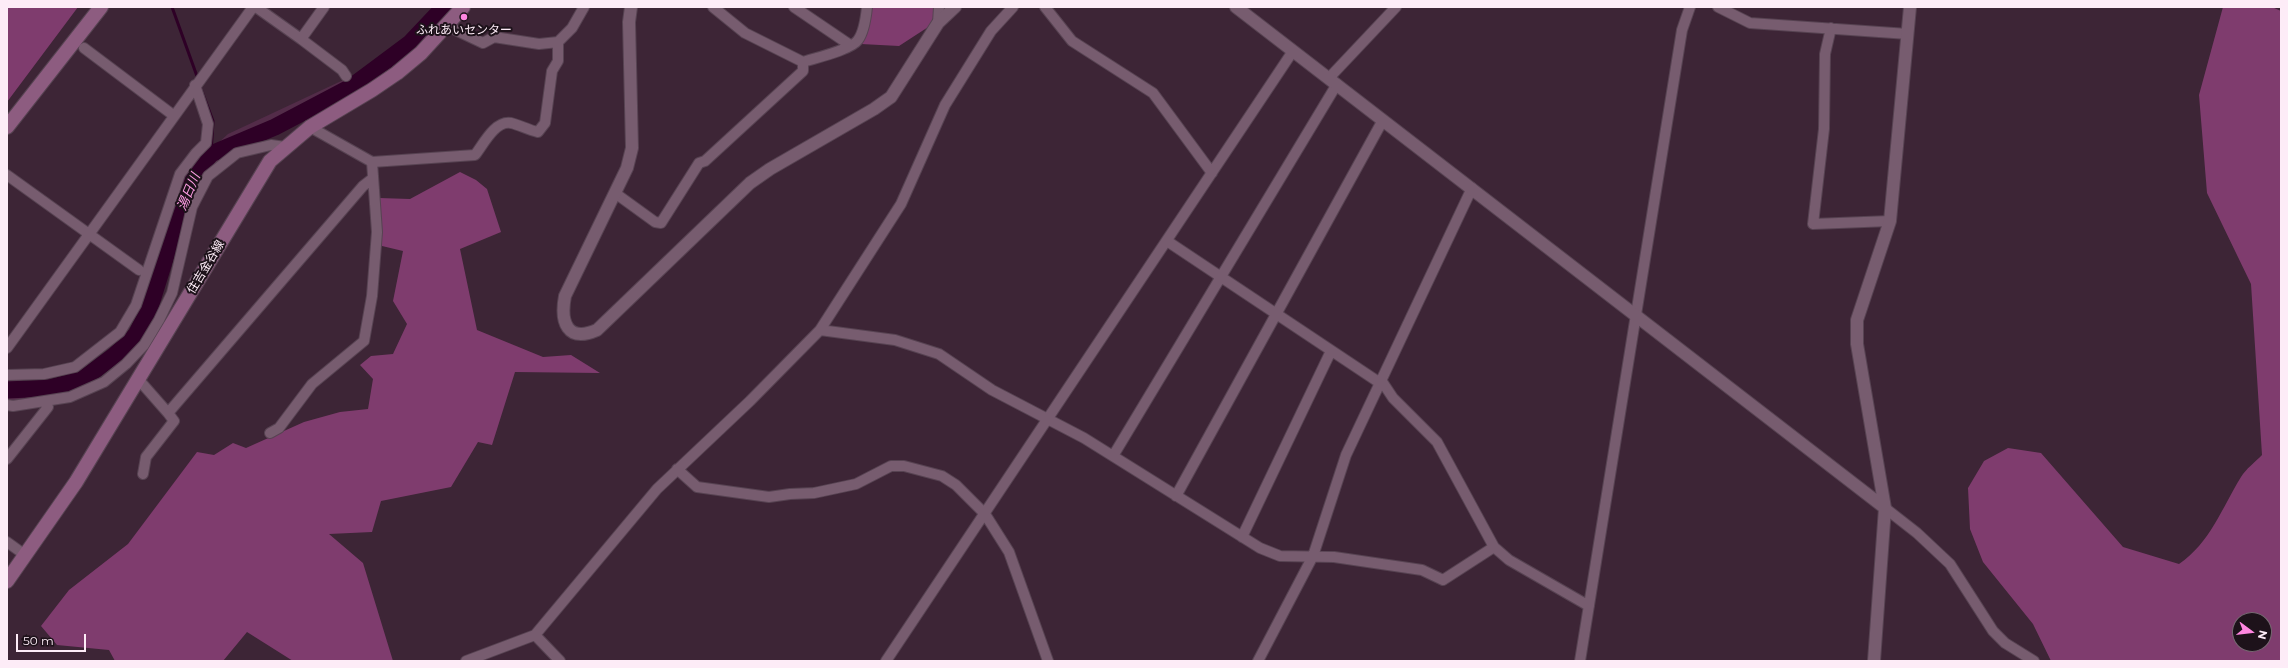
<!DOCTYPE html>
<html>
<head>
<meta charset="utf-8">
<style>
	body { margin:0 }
	#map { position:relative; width:2288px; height:668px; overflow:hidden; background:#3d2536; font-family:Montserrat,sans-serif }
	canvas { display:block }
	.frame { position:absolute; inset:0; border:8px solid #fdecf7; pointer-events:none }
	.north { position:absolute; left:2232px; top:612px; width:40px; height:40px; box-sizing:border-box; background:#1d121a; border:1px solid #776972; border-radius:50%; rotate:105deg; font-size:11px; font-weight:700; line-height:16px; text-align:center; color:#fdecf7 }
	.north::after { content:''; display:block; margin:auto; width:14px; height:18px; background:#fe86e0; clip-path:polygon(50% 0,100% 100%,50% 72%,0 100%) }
	.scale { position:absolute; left:16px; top:634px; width:70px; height:18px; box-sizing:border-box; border:2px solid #fdecf7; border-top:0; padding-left:5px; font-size:12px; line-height:14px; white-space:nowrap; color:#fdecf7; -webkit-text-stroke:3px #1d121a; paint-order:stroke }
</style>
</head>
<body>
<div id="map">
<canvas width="2288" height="668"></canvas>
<div class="frame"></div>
<div class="north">N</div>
<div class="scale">50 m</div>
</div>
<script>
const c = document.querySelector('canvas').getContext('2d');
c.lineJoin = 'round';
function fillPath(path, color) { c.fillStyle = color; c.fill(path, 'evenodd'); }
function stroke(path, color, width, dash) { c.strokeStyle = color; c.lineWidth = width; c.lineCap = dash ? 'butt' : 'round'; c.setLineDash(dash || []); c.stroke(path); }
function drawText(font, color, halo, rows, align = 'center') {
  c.font = font + ' Montserrat,"Noto Sans JP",sans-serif'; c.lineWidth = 4; c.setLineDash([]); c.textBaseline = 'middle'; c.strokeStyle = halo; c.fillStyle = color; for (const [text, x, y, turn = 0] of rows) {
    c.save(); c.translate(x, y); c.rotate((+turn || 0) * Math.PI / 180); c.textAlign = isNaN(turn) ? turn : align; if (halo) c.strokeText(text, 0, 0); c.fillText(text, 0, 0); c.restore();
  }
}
const green = new Path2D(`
	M436,7h21l-57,59 -63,35 -103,48 -33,27 -27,68 -15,51 -17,38 -17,21 -13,11 -32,20 -28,11 -45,6v-23l6,-1 28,8 35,-12 42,-28 17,-23 31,-98 21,-54 41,-37 126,-59 46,-32z`);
const forest = new Path2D(`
	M7,7h71l-71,95z
	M871,7h88l-60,39 -38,-2z
	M2223,7h49l9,4v650h-230l-18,-37 -50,-62 -13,-33 -2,-41 16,-27 24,-13 33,5 82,94 56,17c31,-21 43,-56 62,-87 5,-8 14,-15 21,-22l-11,-171 -44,-91 -8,-98zM2240,620h24v24h-24z
	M460,172l16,8 11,9 14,43 -41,17 17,81 66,27 28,-2 29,18 -85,-1 -23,73 -14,-3 -27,45 -70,14 -9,31 -43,2 34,29 30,98h-100l-46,-29 -24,29h-108l-6,-11 -52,-5 -16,-19 28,-36 59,-46 69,-92 17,3 19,-12 13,5 58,-26 36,-10 28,-3 5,-30 -13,-14 11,-9 22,-2 14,-30 -14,-23 10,-50 -21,-5 -3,-48 31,1z`);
const stream = new Path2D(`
	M172,7l26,72
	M200,86l13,35 -2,33`);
const river = new Path2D(`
	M7,390l43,-2 33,-9 32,-24 21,-20 14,-28 33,-106 11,-27 17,-20 64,-27 76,-40 59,-44 34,-36`);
const minor = new Path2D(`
	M256,7l45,32 23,-32
	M713,7l32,26 58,29
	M794,7l56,38
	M1045,7l27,34 81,52 59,80
	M1718,7l32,16 158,11
	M938,23l1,-16
	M447,26l36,17 11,-6 45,7 19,-2 14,-14 12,-21
	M1831,28l-6,26 -1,75 -11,95 77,-3
	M301,39l41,31 4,6
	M84,48l89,67
	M1329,78l67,-71
	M310,127l62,35 103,-7c8,-10 20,-35 36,-32 9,2 17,7 27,9l7,-9 7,-52 6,-10v-19
	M7,175l132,95
	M615,193l40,29 6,1 38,-60 6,-2 98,-90v-9c12,-4 48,-12 55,-22 6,-8 8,-23 9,-33
	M1167,241l213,142
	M820,330l75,10 44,14 53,36 92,48 176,110 20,8 54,1 88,13 21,10 51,-33
	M7,348l246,-341
	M7,375l37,-1 31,-7 45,-35 16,-27 44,-131 16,-21 10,-10 2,-19 -13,-39
	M139,380l29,33 195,-227 9,-7
	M1381,380l12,18 44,44 57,105 15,13 80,46
	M7,405l6,1 57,-9 34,-15 22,-18 18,-19 15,-25 13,-27 20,-86 16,-31 29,-23 34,-8 14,2
	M270,433l9,-5 33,-44 52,-43 8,-45 5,-64 -5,-70
	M1113,456l224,-372
	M7,459l41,-52
	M677,469l20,18 72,10 21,-3 24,-1 42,-9 35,-18h13l38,10 14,9 29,29 24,38 39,109
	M143,474l3,-17 28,-36 -6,-8
	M1176,496l207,-376
	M1885,508l32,25 33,31 43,67 12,12 29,18
	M1242,537l89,-186
	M7,542l18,13
	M535,635l25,26
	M466,661l69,-26 122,-146 93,-88 70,-71 81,-126 44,-99 46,-74 22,-24
	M886,661l407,-610
	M1258,661l55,-105 33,-101 126,-267
	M1580,661l102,-631 8,-23`);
const tertiary = new Path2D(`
	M631,7l-2,15 3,126 -5,20 -62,128c-5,26 2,47 32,34l153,-147 20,-14 104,-60 17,-12 47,-74 17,-16
	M1236,7l649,501
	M1874,661l11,-153 -28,-164v-24l33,-99 20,-214`);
const secondary = new Path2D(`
	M7,127l94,-120
	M7,581l69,-99 194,-321 40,-34 62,-37 25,-17 24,-20 42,-46`);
const markers = [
	[464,17,4,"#fe86e0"]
];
const poiNames = [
	["ふれあいセンター",464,30]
];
const streetNames = [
	["住吉金谷線",206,267,-59]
];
const waterNames = [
	["湯日川",189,192,-67]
];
fillPath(green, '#532c49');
fillPath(forest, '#7f3c6e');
stroke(stream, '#2e0026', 3);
stroke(river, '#2e0026', 17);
stroke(minor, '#574352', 12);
stroke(tertiary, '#574352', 14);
stroke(secondary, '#574352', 16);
stroke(minor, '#775c6f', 10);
stroke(tertiary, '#775c6f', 12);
stroke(secondary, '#8d5c80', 14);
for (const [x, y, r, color] of markers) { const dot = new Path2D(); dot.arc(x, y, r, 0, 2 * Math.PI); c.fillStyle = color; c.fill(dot); stroke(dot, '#1d121a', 1.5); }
drawText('12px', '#fdecf7', '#1d121a', poiNames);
drawText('12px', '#fdecf7', '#1d121a', streetNames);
drawText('italic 13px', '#fd9ce3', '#1d121a', waterNames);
</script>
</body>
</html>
